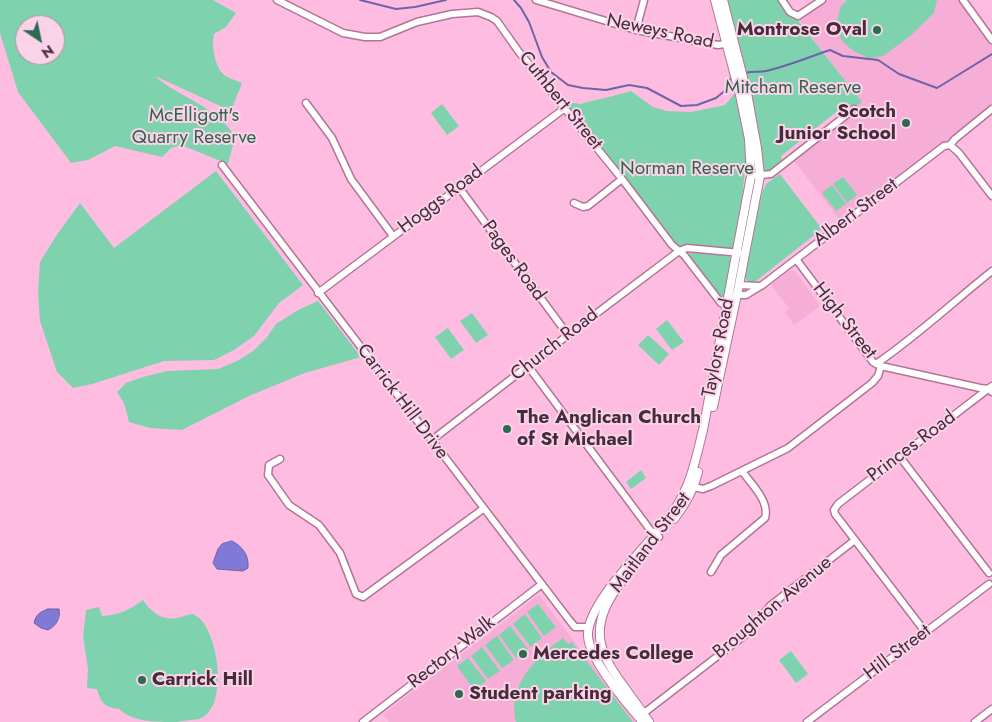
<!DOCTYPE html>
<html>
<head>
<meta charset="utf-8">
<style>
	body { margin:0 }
	#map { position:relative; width:992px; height:722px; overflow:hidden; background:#febce1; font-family:Jost,sans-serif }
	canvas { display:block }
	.north { position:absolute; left:15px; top:15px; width:50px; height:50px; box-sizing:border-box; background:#fbd3e8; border:1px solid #b390a3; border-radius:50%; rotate:146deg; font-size:14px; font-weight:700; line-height:20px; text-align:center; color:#462c3b }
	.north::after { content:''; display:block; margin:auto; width:18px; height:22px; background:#306952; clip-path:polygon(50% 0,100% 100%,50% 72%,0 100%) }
</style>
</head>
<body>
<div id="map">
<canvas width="992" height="722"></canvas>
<div class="north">N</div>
</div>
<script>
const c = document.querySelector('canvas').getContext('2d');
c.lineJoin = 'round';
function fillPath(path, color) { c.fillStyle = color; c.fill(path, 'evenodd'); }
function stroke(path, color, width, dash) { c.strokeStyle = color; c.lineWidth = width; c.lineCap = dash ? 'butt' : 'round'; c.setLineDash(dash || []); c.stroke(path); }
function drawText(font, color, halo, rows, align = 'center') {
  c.font = font + ' Jost,sans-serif'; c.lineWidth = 4; c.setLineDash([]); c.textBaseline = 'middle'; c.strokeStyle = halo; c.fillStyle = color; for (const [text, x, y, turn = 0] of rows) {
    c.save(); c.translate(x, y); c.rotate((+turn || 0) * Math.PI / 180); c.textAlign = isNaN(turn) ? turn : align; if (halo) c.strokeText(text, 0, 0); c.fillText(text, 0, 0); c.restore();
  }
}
const built = new Path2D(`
	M822,0h141l29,40v69l-150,114 -50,-65 70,-56 -66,-86z
	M789,271h6l25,35 -26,19 -9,-13 4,-4 -18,-23z
	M539,595l97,127h-247l-6,-8z`);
const green = new Path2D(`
	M0,0h213l23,13 -10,14 -12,7c-3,11 1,32 9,40 4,4 13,6 19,9l-11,28 -76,-35c24,22 63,30 80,61l-7,27 -47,-19 -10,3 -9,9 -47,-11 -27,14 -17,3 -53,-71 -18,-59zM25,25h30v30h-30z
	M723,0h59l80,102 -16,13 -1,-10 -64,51 2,9 -23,11z
	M847,0h90l-3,13 -25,24 -26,19 -14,2 -16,-7 -12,-11 -5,-16 5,-18z
	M631,91l22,16 14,4 24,1 34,-7 10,-12 8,32 3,33 -9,94 -50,-4 -8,3 -115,-149 18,2 1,-1 26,-6z
	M442,104l17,22 -12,9 -16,-22z
	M216,171l87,114 -24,18 -25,33 -20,14 -20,10 -50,1 -72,23 -19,4 -16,-16 -17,-51 -2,-28 2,-31 16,-26 24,-33 34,45z
	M780,174l42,55 -66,52 -6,2 -6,-6 18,-84 4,-9z
	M843,177l14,18 -10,8 -14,-19z
	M832,185l14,19 -10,7 -14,-18z
	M691,253l38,2 2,5 -5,39h-3l-35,-45z
	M318,301l43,56 -56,16 -56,23 -67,34 -32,-2 -21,-6 -5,-19 -7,-11 9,-9 17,-6 24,-6 51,-2 19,-8 16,-10 14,-14 9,-13 22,-14z
	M472,313l16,22 -12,8 -16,-22z
	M667,320l17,22 -12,8 -16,-21z
	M448,328l16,22 -13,9 -16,-22z
	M648,335l21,19 -10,11 -21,-20z
	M641,470l5,8 -15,11 -5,-7z
	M143,600c7,11 19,21 34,18 6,-1 10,-4 16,-4 3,2 7,4 9,7 16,19 24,76 4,94 -8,7 -20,4 -29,7 -21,0 -45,0 -58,-13 -15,-2 -18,-6 -22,-20l-10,-1 1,-19 -5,-33 3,-26 13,-3 3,9c16,-1 28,-6 41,-16z
	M538,604l18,23 -12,9 -17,-24z
	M525,614l17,24 -11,9 -18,-23z
	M510,626l18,23 -12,9 -17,-23z
	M497,636l17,24 -12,8 -17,-23z
	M563,638l5,6 4,-2 61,80h-117c-9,-37 20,-65 47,-84z
	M482,647l18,24 -12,8 -17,-23z
	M791,651l17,23 -12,9 -17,-23z
	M468,658l18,23 -12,9 -17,-24z`);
const water = new Path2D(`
	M232,541c11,6 17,14 16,27l-5,3 -26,-2 -4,-6 5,-14 4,-5z
	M48,609h11c2,9 -3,17 -11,21l-7,-2 -7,-5c2,-9 6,-11 14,-14z`);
const stream = new Path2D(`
	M360,0l36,9 19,-2 31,-7
	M514,0l7,8 8,14 13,35 9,15 17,13 15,3 23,2 23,-5 18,3 34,18 16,-1 19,-7 11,-9 3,-10 2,-1
	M743,74c8,-4 15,-1 23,-3 22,-5 43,-14 64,-21l13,6 35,4 21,14 38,14 55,-34`);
const minor = new Path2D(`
	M277,0l66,33 22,4h15l37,-15 35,-8 26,-2 13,5 6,4 22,31 103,127 50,66 12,10 37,48
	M536,0l100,30 82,15 13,-2
	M782,0l8,12 8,4 24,-16
	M963,0l29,40
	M636,30l8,-30
	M306,103l26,35 19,41 42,57
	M950,145l5,-6 37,-30
	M222,165l348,456 5,6h13
	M751,176l20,-2 83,-65
	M458,186l110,149
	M574,203l9,4 5,-1 34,-27
	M796,259l77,103 8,4 99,22 9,1 3,3
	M739,285l21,1
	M318,293l247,-185
	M737,295h9l15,-9 183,-140 6,-1 9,8 33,43
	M876,364c41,-28 77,-62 116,-93
	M528,366l123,165 8,6
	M432,440l136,-105 111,-84 8,-3 54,5
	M900,457l89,116
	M280,459l-11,6 -1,10 21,30 30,20 21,28 16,41 7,3 120,-88
	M693,487l10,2 8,-3 77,-38 84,-65 6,-7 3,-10
	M711,572l10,-17 44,-37c5,-17 -14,-34 -23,-47
	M926,633l-91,-119 -1,-4 4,-6 154,-118
	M644,713l101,-78 26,-30 84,-65
	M363,722l179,-138
	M807,722l182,-138
	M975,722l17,-13`);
const major = new Path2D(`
	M713,407l26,-122 21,-109 -3,-28 -10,-55 -24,-93
	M674,519c11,-14 20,-30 24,-47
	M623,580c-51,62 -7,90 26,142
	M643,722c-16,-18 -54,-63 -55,-86 -2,-35 67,-96 87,-127 16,-24 21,-51 28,-79l48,-254 -2,-37 -9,-44 -25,-95`);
const markers = [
	[877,30,5,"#306952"],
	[906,123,5,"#306952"],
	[507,429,5,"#306952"],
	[523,654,5,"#306952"],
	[142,680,5,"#306952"],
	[459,694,5,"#306952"]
];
const poiNames = [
	["Montrose Oval",867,30,"right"],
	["Scotch",896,112,"right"],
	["Junior School",896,134,"right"],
	["The Anglican Church",517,418],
	["of St Michael",517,440],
	["Mercedes College",533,654],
	["Carrick Hill",152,680],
	["Student parking",469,694]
];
const streetNames = [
	["Neweys Road",660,32,12],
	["Cuthbert Street",560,101,51],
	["Hoggs Road",441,200,-37],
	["Albert Street",856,213,-37],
	["Pages Road",513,261,54],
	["High Street",844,321,52],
	["Church Road",555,345,-38],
	["Taylors Road",719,348,-79],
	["Carrick Hill Drive",402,402,53],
	["Princes Road",912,447,-37],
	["Maitland Street",651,543,-53],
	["Broughton Avenue",773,608,-40],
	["Rectory Walk",452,653,-38],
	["Hill Street",898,653,-37]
];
const parkNames = [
	["Mitcham Reserve",793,88],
	["McElligott's",194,116],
	["Quarry Reserve",194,138],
	["Norman Reserve",687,169]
];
fillPath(built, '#f6aed7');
fillPath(green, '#7ed3ae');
fillPath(water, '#807ad6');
stroke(water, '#6f63a8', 1);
stroke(stream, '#6f63a8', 2);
stroke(minor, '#b17597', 9);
stroke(major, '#b17597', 10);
stroke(minor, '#fff', 6);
stroke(major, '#fff', 8);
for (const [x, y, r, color] of markers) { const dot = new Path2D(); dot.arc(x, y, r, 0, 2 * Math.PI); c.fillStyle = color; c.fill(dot); stroke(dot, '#fbd3e8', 2); }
drawText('bold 19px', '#462c3b', '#fbd3e8', poiNames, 'left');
drawText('19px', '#462c3b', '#fbd3e8', streetNames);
drawText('19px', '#30644e', '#fbd3e8', parkNames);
</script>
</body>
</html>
